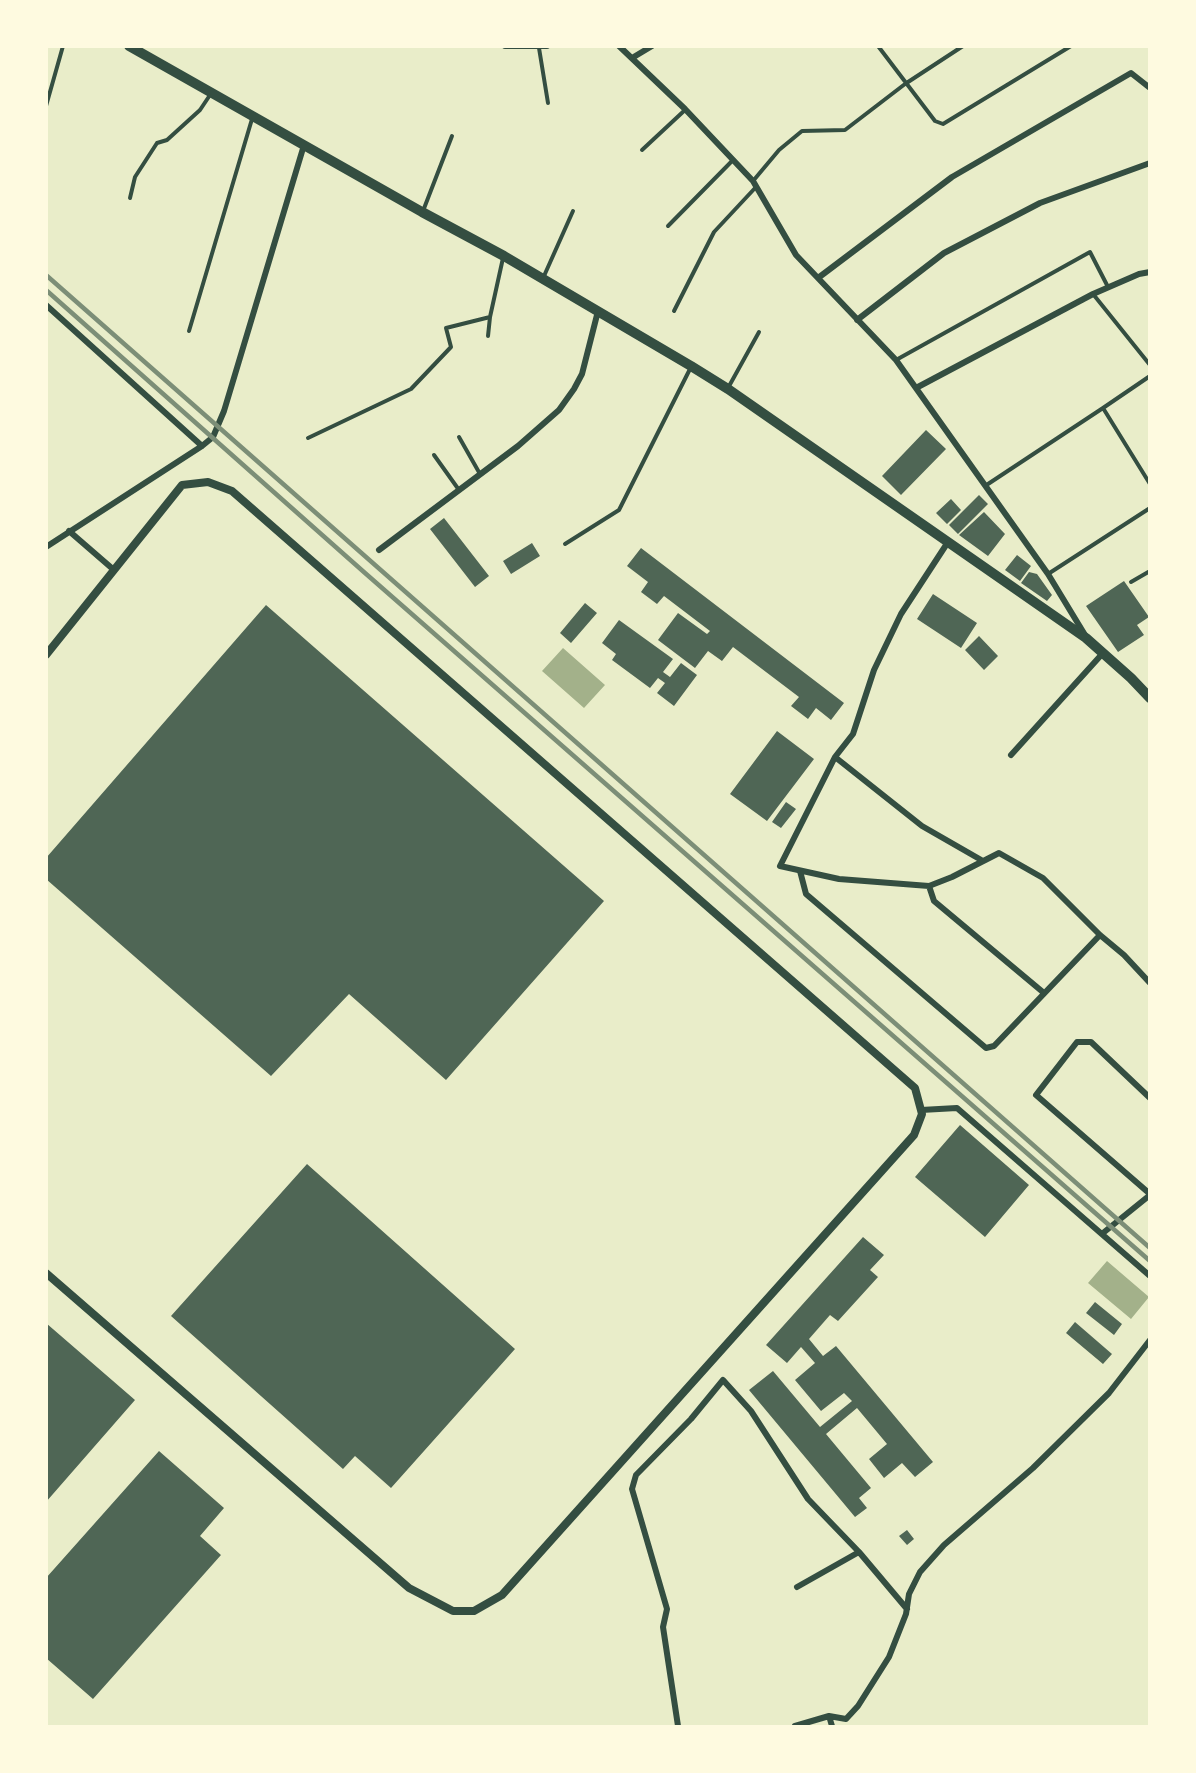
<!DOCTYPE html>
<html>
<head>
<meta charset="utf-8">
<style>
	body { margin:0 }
	#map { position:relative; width:1196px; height:1773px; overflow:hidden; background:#e9edc9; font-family:Manrope,sans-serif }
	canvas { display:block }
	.frame { position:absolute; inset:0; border:48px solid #fefae0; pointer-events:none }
</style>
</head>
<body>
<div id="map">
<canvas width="1196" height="1773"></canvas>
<div class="frame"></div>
</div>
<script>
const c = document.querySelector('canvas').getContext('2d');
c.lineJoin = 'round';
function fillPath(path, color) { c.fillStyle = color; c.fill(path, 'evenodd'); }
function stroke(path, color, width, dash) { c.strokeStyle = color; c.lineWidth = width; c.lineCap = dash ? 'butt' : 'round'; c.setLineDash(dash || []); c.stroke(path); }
const water = new Path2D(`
	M563,648l42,37 -21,23 -42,-37z
	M1107,1261l42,36 -18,22 -43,-36z`);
const building = new Path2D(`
	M926,430l20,19 -45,46 -19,-19z
	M979,495l9,9 -30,30 -9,-9z
	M951,499l10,11 -14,14 -11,-11z
	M984,512l21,22 -17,22 -29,-21z
	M444,518l45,58 -14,11 -45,-58z
	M532,543l8,13 -29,18 -8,-13z
	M641,548l203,155 -13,17 -15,-12 -8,11 -17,-13 8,-9 -66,-50 -11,14 -14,-10 -13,17 -37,-28 20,-27 29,21 3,-3 -46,-35 -7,8 -16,-12 7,-10 -21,-16z
	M1017,555l14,11 -11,15 -15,-11z
	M1029,572l8,2 15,21 -5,6 -26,-18z
	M1124,581l25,36 -12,8 7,10 -26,17 -32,-46z
	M933,594l44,29 -16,25 -44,-29z
	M585,603l12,10 -26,30 -11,-10z
	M266,605l338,296 -158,179 -97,-86 -78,82 -225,-197v-21z
	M619,620l54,39 -10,13 7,5 11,-14 16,12 -23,31 -17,-13 8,-10 -7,-5 -8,10 -38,-28 4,-6 -14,-11z
	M979,636l19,20 -14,14 -19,-20z
	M777,731l37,28 -47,62 -37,-27z
	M786,802l10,7 -15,19 -9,-6z
	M960,1125l69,60 -44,52 -70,-60z
	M307,1164l208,185 -124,139 -36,-32 -12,13 -172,-153z
	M863,1237l21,18 -14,15 8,7 -40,44 -8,-6 -21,24 14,17 13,-10 97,116 -18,15 -13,-14 -18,15 -15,-19 18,-15 -30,-36 -31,26 45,54 -12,10 8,10 -12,9 -106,-127 24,-19 47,56 32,-26 -8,-8 -23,18 -26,-31 20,-17 -14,-16 -14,16 -21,-18z
	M1095,1302l27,22 -8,11 -28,-22z
	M1075,1322l37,32 -9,10 -37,-31z
	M46,1323l89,77 -89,102z
	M159,1451l65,57 -24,28 21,19 -128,144 -47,-41v-80z
	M907,1530l7,9 -7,6 -8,-9z`);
const service = new Path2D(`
	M878,46l57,75 8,3 128,-78
	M539,48l9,55
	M46,106l17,-60
	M642,150l43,-40
	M753,181l26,-31 23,-19 43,-1 60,-46 58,-38
	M130,198l5,-21 22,-34 10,-3 33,-30 10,-15
	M423,211l29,-75
	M668,226l65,-66
	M544,276l29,-65
	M1093,294l57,71
	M674,311l40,-79 42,-45
	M189,331l63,-212
	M488,336l2,-19 13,-59
	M896,360l194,-108 18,35
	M728,388l31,-56
	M1103,408l47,-32
	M459,437l21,37
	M308,438l103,-49 40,-42 -5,-19 44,-11
	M434,455l25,35
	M985,486l118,-78 47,76
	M565,544l54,-34 72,-143
	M1048,574l102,-66
	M1131,582l19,-11`);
const minor = new Path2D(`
	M505,46h42
	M619,46l66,63 68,72 43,74 100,105 152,214 37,61
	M632,58l20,-12
	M818,278l134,-101 179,-104 19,15
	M46,305l156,141
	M857,320l87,-67 96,-50 110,-40
	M916,388l177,-94 46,-20 11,-2
	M69,531l45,39
	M948,542l-47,72 -27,56 -21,64 -18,23 -55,109 59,13 90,7 23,-9 47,-24 44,25 57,57 24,20 26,28
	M46,547l156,-101 11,-9 11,-26 80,-266
	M379,550l139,-104 41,-36 15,-21 8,-15 16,-63
	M1011,755l92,-102
	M835,757l87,69 61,35
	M800,871l6,23 180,154 8,-2 106,-111
	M929,886l5,15 110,92
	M1150,1098l-59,-56h-14l-41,53 114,99
	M921,1110l36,-2 193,168
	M1103,1233l47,-38
	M797,1587l62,-35
	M829,1716l3,10
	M678,1726l-15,-99 4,-18 -35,-120 4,-14 55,-56 32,-39 28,31 57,88 51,53 48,57
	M795,1726l34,-10 17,3 12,-13 31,-49 17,-43 3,-20 11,-22 24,-27 89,-77 76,-75 41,-53`);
const tertiary = new Path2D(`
	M46,655l136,-170 26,-3 24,9 683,597 7,26 -8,21 -412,460 -28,16h-21l-44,-23 -363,-315`);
const primary = new Path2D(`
	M129,46l293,166 82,44 187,110 37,23 358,249 45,40 19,20`);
const rail = new Path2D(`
	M46,275l1104,973
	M46,290l319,283 785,688`);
fillPath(water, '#a3b18a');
fillPath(building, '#4f6655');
stroke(service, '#344e41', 4);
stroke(minor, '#344e41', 6);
stroke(tertiary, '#344e41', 8);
stroke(primary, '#344e41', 10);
stroke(rail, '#7c8e77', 4.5);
</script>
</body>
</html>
